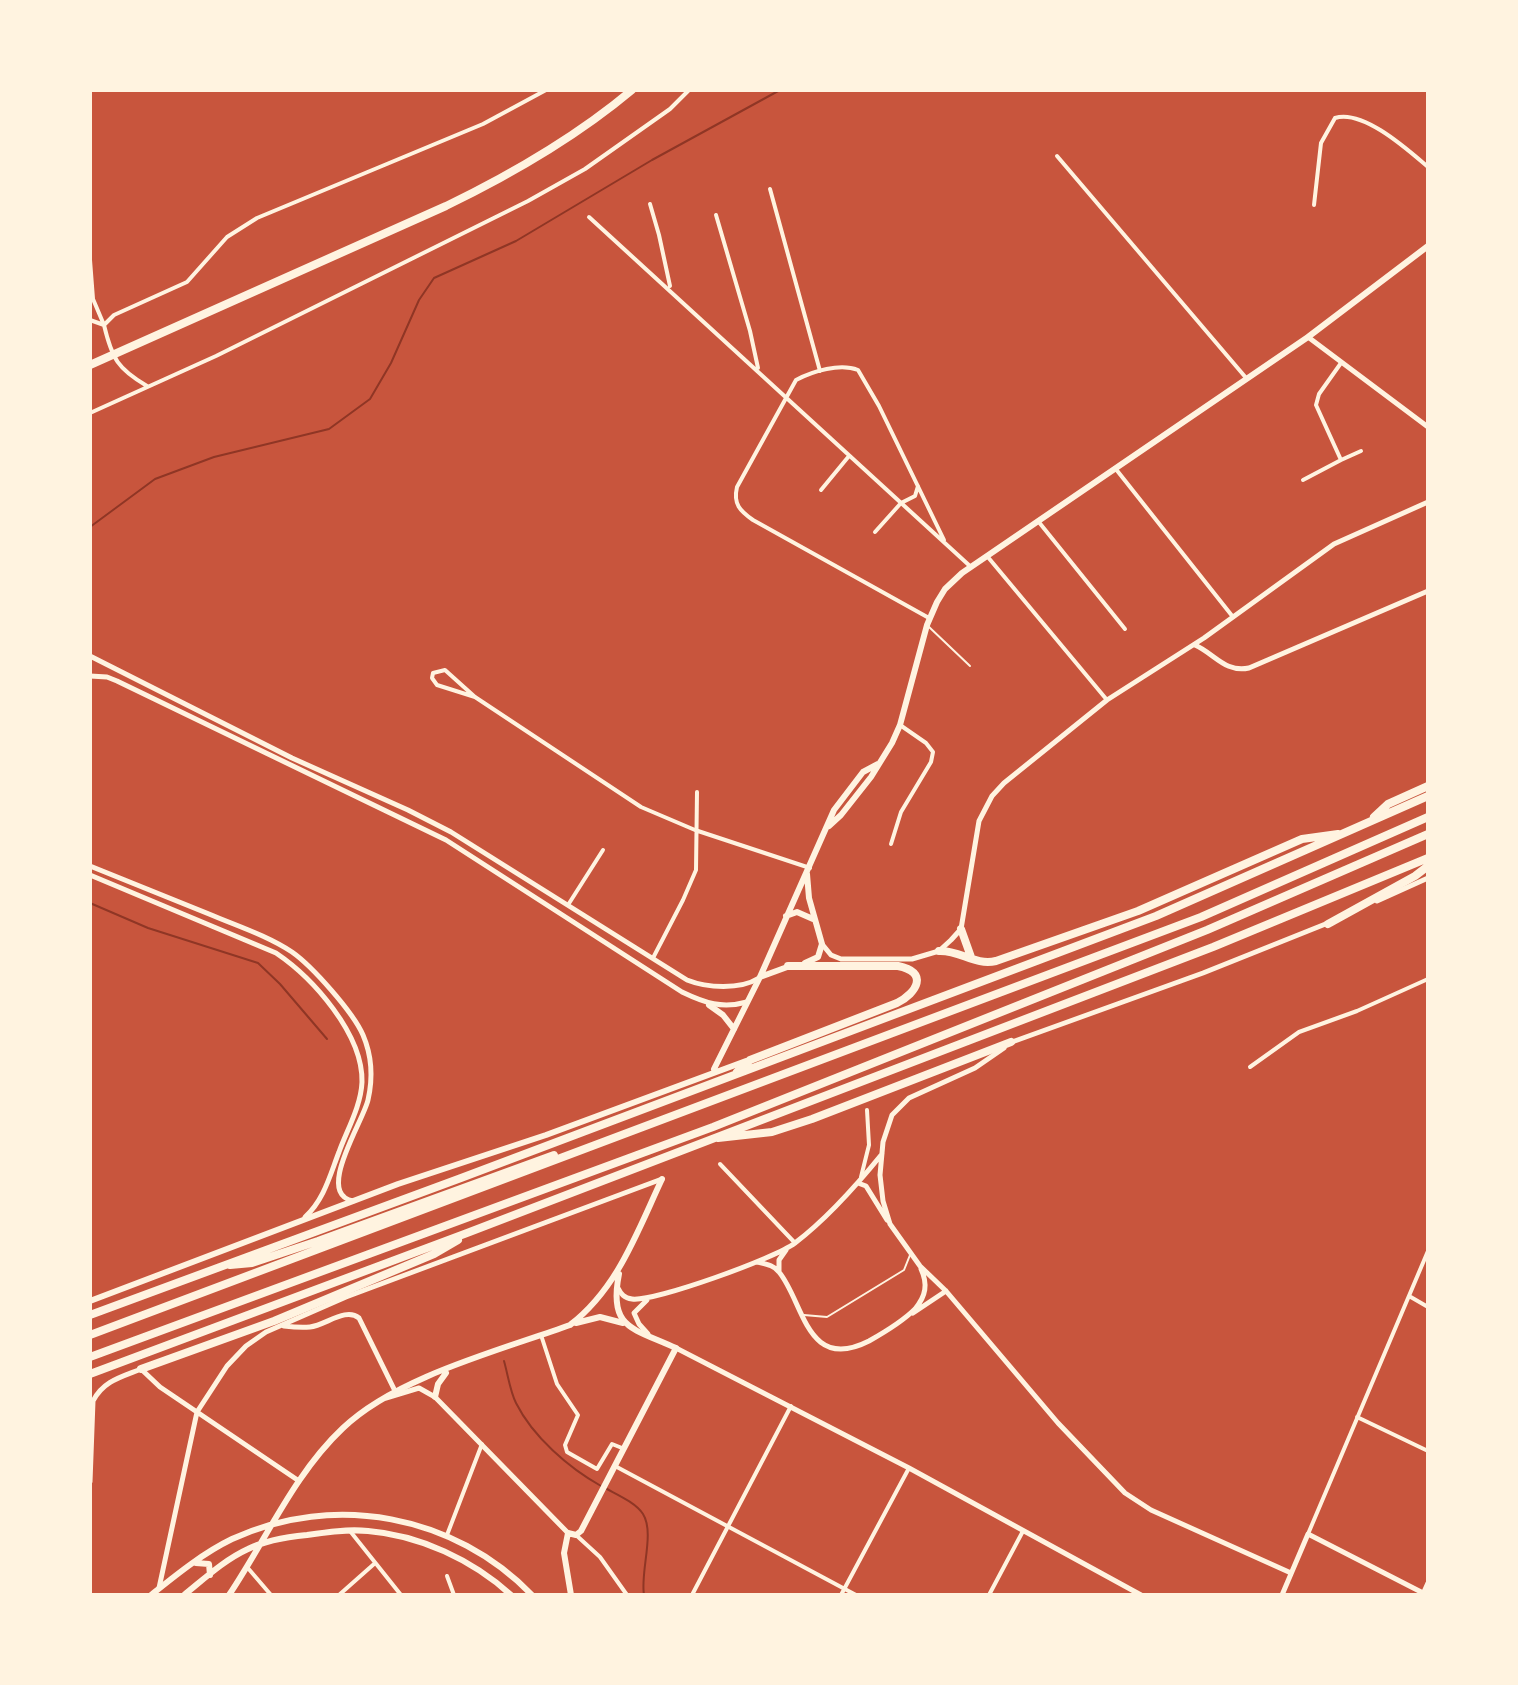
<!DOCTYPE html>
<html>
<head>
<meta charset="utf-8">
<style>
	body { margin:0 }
	#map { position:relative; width:1518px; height:1685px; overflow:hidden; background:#c8553d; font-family:"Titillium Web",sans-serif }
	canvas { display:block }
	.frame { position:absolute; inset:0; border:92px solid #fff3e0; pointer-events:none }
</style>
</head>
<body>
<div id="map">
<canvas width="1518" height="1685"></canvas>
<div class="frame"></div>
</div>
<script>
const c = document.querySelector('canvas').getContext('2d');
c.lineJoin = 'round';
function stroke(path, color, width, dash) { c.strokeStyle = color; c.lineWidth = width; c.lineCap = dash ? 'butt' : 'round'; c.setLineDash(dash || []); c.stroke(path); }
const stream = new Path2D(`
	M90,527l65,-48 59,-22 115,-28 41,-30 21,-36 28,-63 15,-22 82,-37 136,-81 128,-70
	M90,903l58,25 110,35 22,21 47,55
	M504,1361c4,14 6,30 12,42 17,34 53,65 85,83
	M607,1489c11,6 29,14 36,25 12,19 -3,58 1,81`);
const service = new Path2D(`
	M928,626l42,40
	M804,1315l23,2 77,-47 6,-15`);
const minor = new Path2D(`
	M1057,156l190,223
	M770,189l50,182
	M650,204l9,31 11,51
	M1314,205l7,-62 14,-25c28,-9 73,32 93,49
	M716,215l34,116 8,37
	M589,217l382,350
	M90,260l3,39 11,26
	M90,320l14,5
	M147,386c-29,-17 -35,-27 -43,-61l10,-10 73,-33 40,-45 30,-19 226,-94 63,-34
	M90,413l126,-57 312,-155 57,-32 85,-60 19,-19
	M1341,460l20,-9
	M1115,468l118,149
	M1303,480l38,-20 -25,-55 3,-11 22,-31
	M821,490l28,-34
	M1038,521l87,108
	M875,532l26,-29 14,-7 3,-10
	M987,556l120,144
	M929,618l-176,-98c-13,-9 -20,-16 -16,-33l59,-107c17,-9 44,-17 62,-10l21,36 65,134
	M475,697l-38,-12 -5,-7 1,-5 12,-3 30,27 166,110 54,23 115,38
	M891,844l10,-32 30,-50 2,-10 -7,-9 -26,-18
	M568,905l35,-55
	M653,958l30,-58 13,-30 1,-78
	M1250,1067l49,-35 58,-21 71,-32
	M720,1164l75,79
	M861,1177l8,-32 -2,-35
	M1409,1296l19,11
	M541,1335l16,49 21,31 -13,30 2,7 30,17 15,-25 10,4
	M1357,1417l71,34
	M615,1466l241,129
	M350,1531l51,64
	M1308,1534l120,-283
	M447,1535l35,-91
	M576,1535l24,22 27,38
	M247,1567l24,28
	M447,1576l7,19
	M339,1595l35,-31
	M692,1595l99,-189
	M841,1595l68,-127
	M989,1595l34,-64`);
const tertiary = new Path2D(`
	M1308,337l120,90
	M1195,645c20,9 30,28 54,23l179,-77
	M90,656l202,102 116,52 43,22 236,148c20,8 53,10 72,-2
	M90,676l17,1 10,4 329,159 236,152c23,11 40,17 65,10
	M90,866c40,16 79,32 119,48 28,12 57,21 83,38 20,14 61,60 71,83 9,21 10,43 5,65 -5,22 -53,94 -15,101
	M90,875l186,78c37,25 87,81 86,129 -1,24 -15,48 -23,70 -9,23 -15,48 -34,65
	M1377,901l51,-23
	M822,944l9,11 10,4h71l27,-8 12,-11 10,-11 18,-108 13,-25 12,-13 103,-83 97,-62 130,-94 94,-42
	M1012,1042l191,-69 125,-50
	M1004,1048l-29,20 -66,30 -17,17 -9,27 -3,33 3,26 7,23 30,42 26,25 112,132 67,70 26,17 140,63
	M858,1183l8,3 21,34
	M757,1262c8,2 17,3 22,10 25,30 27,101 90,69 16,-9 33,-19 46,-32 11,-13 13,-25 6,-40
	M779,1271v-11l7,-10
	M618,1288c3,6 6,10 14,11 22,3 144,-41 163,-56 33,-25 61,-57 87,-89
	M647,1300l-13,13 5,11 9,10
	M913,1313l33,-22
	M284,1326c8,1 17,2 26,1 16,-2 36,-20 49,-9l37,75
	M676,1348l233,120 232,127
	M386,1398l33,-10 16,9 133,136
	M90,1482l3,-81c10,-20 28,-24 48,-32l19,18 139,94
	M159,1588l38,-176 30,-46 19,-20 20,-14 80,-35 316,-118
	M1423,1594l5,-11
	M1282,1595l26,-61 119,61`);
const secondary = new Path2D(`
	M829,826l12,-11 30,-38 21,-34 8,-18 27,-100 10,-23 8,-13 17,-16 25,-17 321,-219 120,-91
	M786,916l11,-4 16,7
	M805,963l13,-6 4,-13 -13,-46 -2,-24
	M760,977l30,-11
	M709,1005l14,10 11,14
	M714,1069l46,-92 74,-167 29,-38 15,-8
	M90,1301l308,-117 148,-49 200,-74
	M576,1323l24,-6 23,6
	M435,1397l3,-13 8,-11
	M196,1563l13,1 1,11
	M151,1595c25,-20 52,-42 81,-56 102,-47 223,-24 300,56
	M184,1595c20,-16 40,-35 64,-46 18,-9 39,-12 59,-14 20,-3 41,-6 61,-4 51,4 105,29 143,64
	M229,1595c37,-55 65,-121 114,-167 53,-51 158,-78 227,-103 48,-37 67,-93 92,-146
	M571,1595l-7,-42 4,-20 8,2 5,-4 95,-183c-43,-20 -68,-19 -57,-74`);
const motorway = new Path2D(`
	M90,365l356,-159c66,-32 130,-69 186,-116
	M1374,817l14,-13 40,-18
	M1328,924l87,-48 13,-10
	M961,929l10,28
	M939,951c21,-1 36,15 57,10l142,-50 164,-72 36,-5
	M737,1072l13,-12 147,-57c20,-10 32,-31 1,-37h-110
	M718,1138l54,-6 40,-13 199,-77
	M230,1265l22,-2 66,-22 236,-86
	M90,1315l371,-137 695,-262 272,-120
	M90,1335l1111,-418 227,-100
	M90,1357l623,-230 494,-197 221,-96
	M141,1369l133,-48 160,-67 24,-14
	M90,1374l377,-141 746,-286 215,-89`);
stroke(stream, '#8f3625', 2);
stroke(service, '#fff3e0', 2);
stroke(minor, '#fff3e0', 4);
stroke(tertiary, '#fff3e0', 5);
stroke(secondary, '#fff3e0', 6);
stroke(motorway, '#fff3e0', 8);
</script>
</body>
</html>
